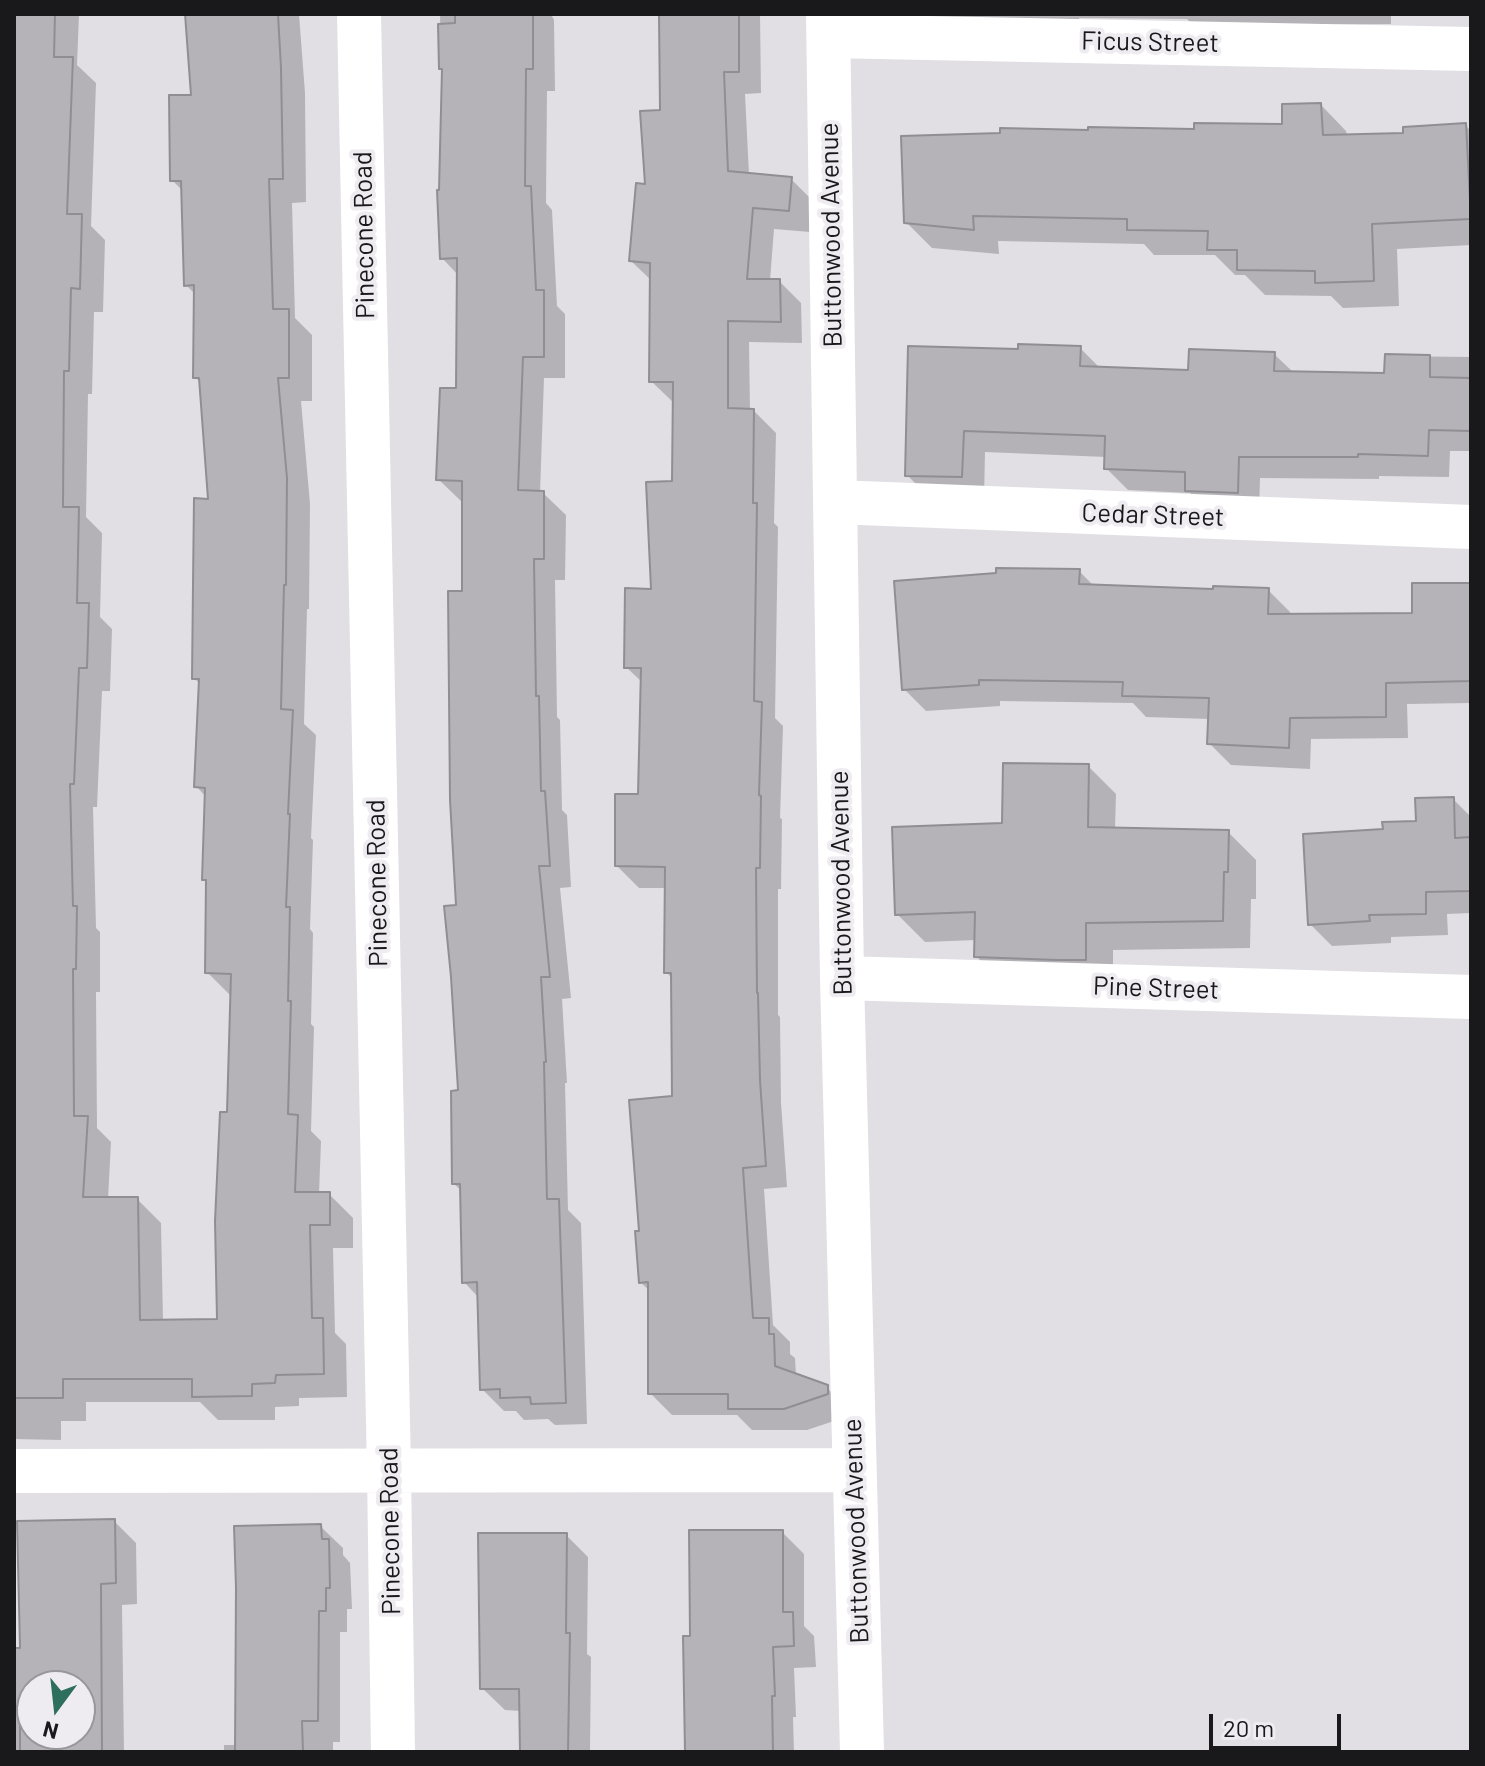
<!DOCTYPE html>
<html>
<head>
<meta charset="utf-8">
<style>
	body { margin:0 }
	#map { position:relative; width:1485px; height:1766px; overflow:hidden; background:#e1dfe4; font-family:Barlow,sans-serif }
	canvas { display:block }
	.frame { position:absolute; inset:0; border:16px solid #19181a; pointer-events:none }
	.north { position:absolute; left:16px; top:1670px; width:80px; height:80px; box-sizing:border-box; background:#eeecf1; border:2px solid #99979b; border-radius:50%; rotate:195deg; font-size:22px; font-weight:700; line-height:32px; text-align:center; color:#19181a }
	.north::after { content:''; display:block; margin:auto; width:28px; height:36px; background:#2e6e5d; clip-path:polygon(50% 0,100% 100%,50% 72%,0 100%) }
	.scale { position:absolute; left:1209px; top:1714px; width:132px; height:36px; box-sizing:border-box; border:4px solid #19181a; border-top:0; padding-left:10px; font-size:24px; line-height:28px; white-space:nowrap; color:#19181a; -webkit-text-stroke:6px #eeecf1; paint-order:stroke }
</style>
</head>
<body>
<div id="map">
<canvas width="1485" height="1766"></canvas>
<div class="frame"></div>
<div class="north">N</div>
<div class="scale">20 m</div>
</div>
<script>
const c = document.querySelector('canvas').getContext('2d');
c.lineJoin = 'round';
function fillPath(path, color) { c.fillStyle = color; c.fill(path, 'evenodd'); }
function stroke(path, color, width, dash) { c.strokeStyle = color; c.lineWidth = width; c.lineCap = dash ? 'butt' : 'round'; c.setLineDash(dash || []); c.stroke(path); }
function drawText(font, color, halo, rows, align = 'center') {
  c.font = font + ' Barlow,sans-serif'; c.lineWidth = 8; c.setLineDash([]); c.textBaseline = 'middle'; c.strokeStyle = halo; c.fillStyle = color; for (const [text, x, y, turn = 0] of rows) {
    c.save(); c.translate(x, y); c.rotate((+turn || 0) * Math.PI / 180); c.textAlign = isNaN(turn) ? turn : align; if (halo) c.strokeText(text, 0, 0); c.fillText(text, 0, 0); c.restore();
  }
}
const shadow = new Path2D(`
	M14,14h65l-2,51 19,18 -5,143 14,14 -2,72h-9l-2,82h-4l-2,123 16,16 -2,84 12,12 -2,62h-8l-5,116h-4l3,121 4,4v60h-4l1,136 14,14 -3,57h29l24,24 2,99 56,-1 10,-207 2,-118 -24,-24 1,-89 -4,-4 3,-81 -11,-12 5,-101 -7,-7 16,-177 -9,-118 -6,-6 1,-82 -10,-10 -2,-93 -12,-12 21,-83 -6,-83h112l6,79 1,109 -14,1 3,115 17,17v66h-11l9,103 -1,105h-2l-3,115 12,11 -5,103 2,2 -3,89 3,4 -2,91 3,3 -3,104 10,10 -2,53h10l24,24v30h-20l2,85 11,11 1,53 -48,1v8l-24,1v13h-57l-18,-18h-114v19h-25v19l-47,-1z
	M440,14h111l3,6 1,71h-8l-1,112 6,7 5,96 8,8v64h-21l-4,115h3l23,22 -1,65h-10l2,137 3,3 2,90 5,5 4,72 -11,1 11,110 -9,1 5,84h-2l3,127 13,13 6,201 -32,1 -7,-6 -24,1 -8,-9h-12l-22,-22 -3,-91 -15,-16 -2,-91 -8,-7 6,-92 -2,-186 6,-313v-92h-3l-23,-22 20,-89v-115l-16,-17 2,-187 -3,-3z
	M661,14h99l1,79 -16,1 4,81 42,4 22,22 -3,31 -36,-3 -4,52h9l22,22 1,40 -53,-1 1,69h4l22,22 -2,90 4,4 -3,191 8,8 -3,92 2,1 -1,70h-3v126l2,2 1,86 6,84 -23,2 9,136 17,17v12l5,4 1,18 30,11 23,22v7l-42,14h-55l-15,-15h-65l-22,-22v-102l-10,-9 1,-49 33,-135 -1,-119 -7,-7 1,-84h-28l-22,-22 23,-70 3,-113 -17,-16 27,-76 20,-108 2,-79 -24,-23 1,-100 -21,-20 31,-149z
	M917,14h474v10l-120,1 -59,19 -25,-25 -108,-1 1,23 -157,-22z
	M1321,105l25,26 1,5 58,-2 60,-9 6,6v114l-74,4 2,57 -56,2 -12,-12 -66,-1 -20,-20h-10l-20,-20h-61l-10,-11 -146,-3 1,13 -67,-6 -26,-26 290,-91 88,-5z
	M1080,348l20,20 90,4 84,-18 20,19 92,2 1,-19 84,1v94h-21l-1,26 -70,-1v3l-119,-1 -1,36 -50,-2 -19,-19 -62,-3 -22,-22v-11l-121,-5 -1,47 -55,-2 -22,-22 113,-124z
	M1079,571l16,16 120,4 53,-1 22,22v4l124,-1 57,-30v118l-64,1 1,34 -97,1 -1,30 -79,-4 -22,-22 1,-24 -64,-2 -13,-14 -133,-2v5l-74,5 -22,-22z
	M1088,766l28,28 -1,35 113,3 28,28v39h-5l-1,49 -137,2v37l-109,-3 -28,-28v-16l-51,2 -28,-28 107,-89z
	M1453,799l18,18v96l-24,1 1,21 -57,2v6l-59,3 -22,-22 75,-94 33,-7z
	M114,1521l22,22 1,61 -15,1 2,147h-110v-102h8zM32,1686h48v48h-48z
	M320,1526l23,22v7l7,8 2,46h-5v23h-7v110h-7v10h-109v-7h13z
	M782,1532l22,22v72l10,10 2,31 -22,1 2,49h-3l1,35h-107l5,-114z
	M566,1535l22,22 -1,97 4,3 -1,94 17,1h-85l-1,-41 -16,-1 -23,-22z`);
const building = new Path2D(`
	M14,14h41l-1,43h19l-6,157h15l-2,75 -9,-1 -2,83h-5l-1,136h16l-2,96h12l-2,65h-8l-5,116h-4l3,122h4l-1,63h-3l1,147h14l-5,81h55l2,123 77,-1 -2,-98 5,-109h7l4,-138 -26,-1 1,-93h-4l3,-92 -11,-1 5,-108h-7l1,-95 1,-86 14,1 -9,-121h-6l1,-93 -10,1 -3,-105h-11l-1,-86h22l-6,-81h93l3,54 2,111h-14l4,130h16v69h-11l9,100 -1,107h-2l-3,124 12,1 -5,104h2l-4,93h4l-2,94h3l-3,113 10,1 -3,77h35v33h-20l2,93h11l1,56 -48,1 -1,8 -23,1v12l-60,1v-18h-129v19h-49z
	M455,14h78v55h-7l-1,117h6l5,104h8v67h-21l-5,133 26,1v68h-10l2,137h3l2,95h4l5,75h-11l11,111h-9l5,85h-2l3,137h12l7,204 -35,1 -1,-7 -30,1v-9l-20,1 -3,-108 -15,1 -2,-99h-8l-1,-93 7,-1 -7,-113 -7,-71 12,-1 -6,-105 -2,-209h14v-110l-26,-1 4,-92h16l1,-130 -17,1 -3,-69h2l3,-121h-3l-1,-45 17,-1z
	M659,14h80v58h-15l4,99 64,6 -3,34 -36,-3 -6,71h33l1,43 -53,-1v87l26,1 -1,94h4l-3,198 8,1 -3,93 2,1 -1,72h-4l1,125h1l2,87 6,86 -23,2 10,150h16v16h5l1,32 53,19v9l-44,15h-56v-15h-80v-112l-9,1 -4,-52h4l-10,-131 43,-4 -1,-123h-7l1,-106 -50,-1v-72h23l3,-126h-17l1,-80 26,1 -5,-107 26,-1 1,-99h-24l1,-119 -21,-2 7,-78 9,1 -5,-73 20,-1z
	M1321,103l2,32 80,-2v-6l63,-4 5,96 -99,5 2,57 -59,2v-12l-78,-1v-20h-30l1,-19 -81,-1v-11l-154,-3 1,14 -70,-7 -3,-87 99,-3v-5l88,2v-3l106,2v-6l88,1v-20z
	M1018,344l63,2 -1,20 108,4 1,-21 86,3 -1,19 110,2 1,-19 45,1v22l41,1v53l-42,-1 -1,26 -70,-2v3h-119l-1,36 -53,-2v-19l-81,-3 1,-33 -141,-5 -2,46 -57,-1 3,-130 110,3z
	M996,568l84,1 -1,15 134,5v-3l56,2 -1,26 144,-1v-30h59v98l-85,2v34l-96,1 -1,30 -82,-4 2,-46 -87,-2 1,-14 -144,-2v5l-77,5 -8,-109 102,-8z
	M1003,763l86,1 -1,63 141,3 -1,42h-4l-1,49 -137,2v37h-29l-83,-3 1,-45 -80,3 -3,-88 110,-4z
	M1454,797l1,41 16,-1v54l-45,1v22l-57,1 1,6 -62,4 -5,-91 80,-5 -1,-7 34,-1 -1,-23z
	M115,1519l1,64 -15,1 1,168h-82v-46h-6v-58h6l-3,-127zM32,1686h48v48h-48z
	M321,1524l1,15h7l1,49h-4v23h-7l-1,110h-16l1,31h-68l1,-164 -2,-62z
	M689,1530h94v82h10l1,34 -21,1 2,49h-3l1,56h-88l-2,-116h7z
	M478,1533h89l-1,100h4l-2,119h-48l-1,-63h-39z`);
const street = new Path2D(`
	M359,14l30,1456 4,282
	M828,14l14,964 20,774
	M829,36l642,13
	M835,502l636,25
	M842,978l629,19
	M14,1471l840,-1`);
const streetNames = [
	["Ficus Street",1150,42,1],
	["Pinecone Road",364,235,-91],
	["Buttonwood Avenue",831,235,-91],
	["Cedar Street",1153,515,2],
	["Pinecone Road",377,883,-91],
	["Buttonwood Avenue",841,883,-91],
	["Pine Street",1156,988,2],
	["Pinecone Road",390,1531,-91],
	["Buttonwood Avenue",856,1531,-92]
];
fillPath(shadow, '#0003');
fillPath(building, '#b5b2b8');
stroke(building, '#908e93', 2);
stroke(street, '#fff', 44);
drawText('26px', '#19181a', '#eeecf1', streetNames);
</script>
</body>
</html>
